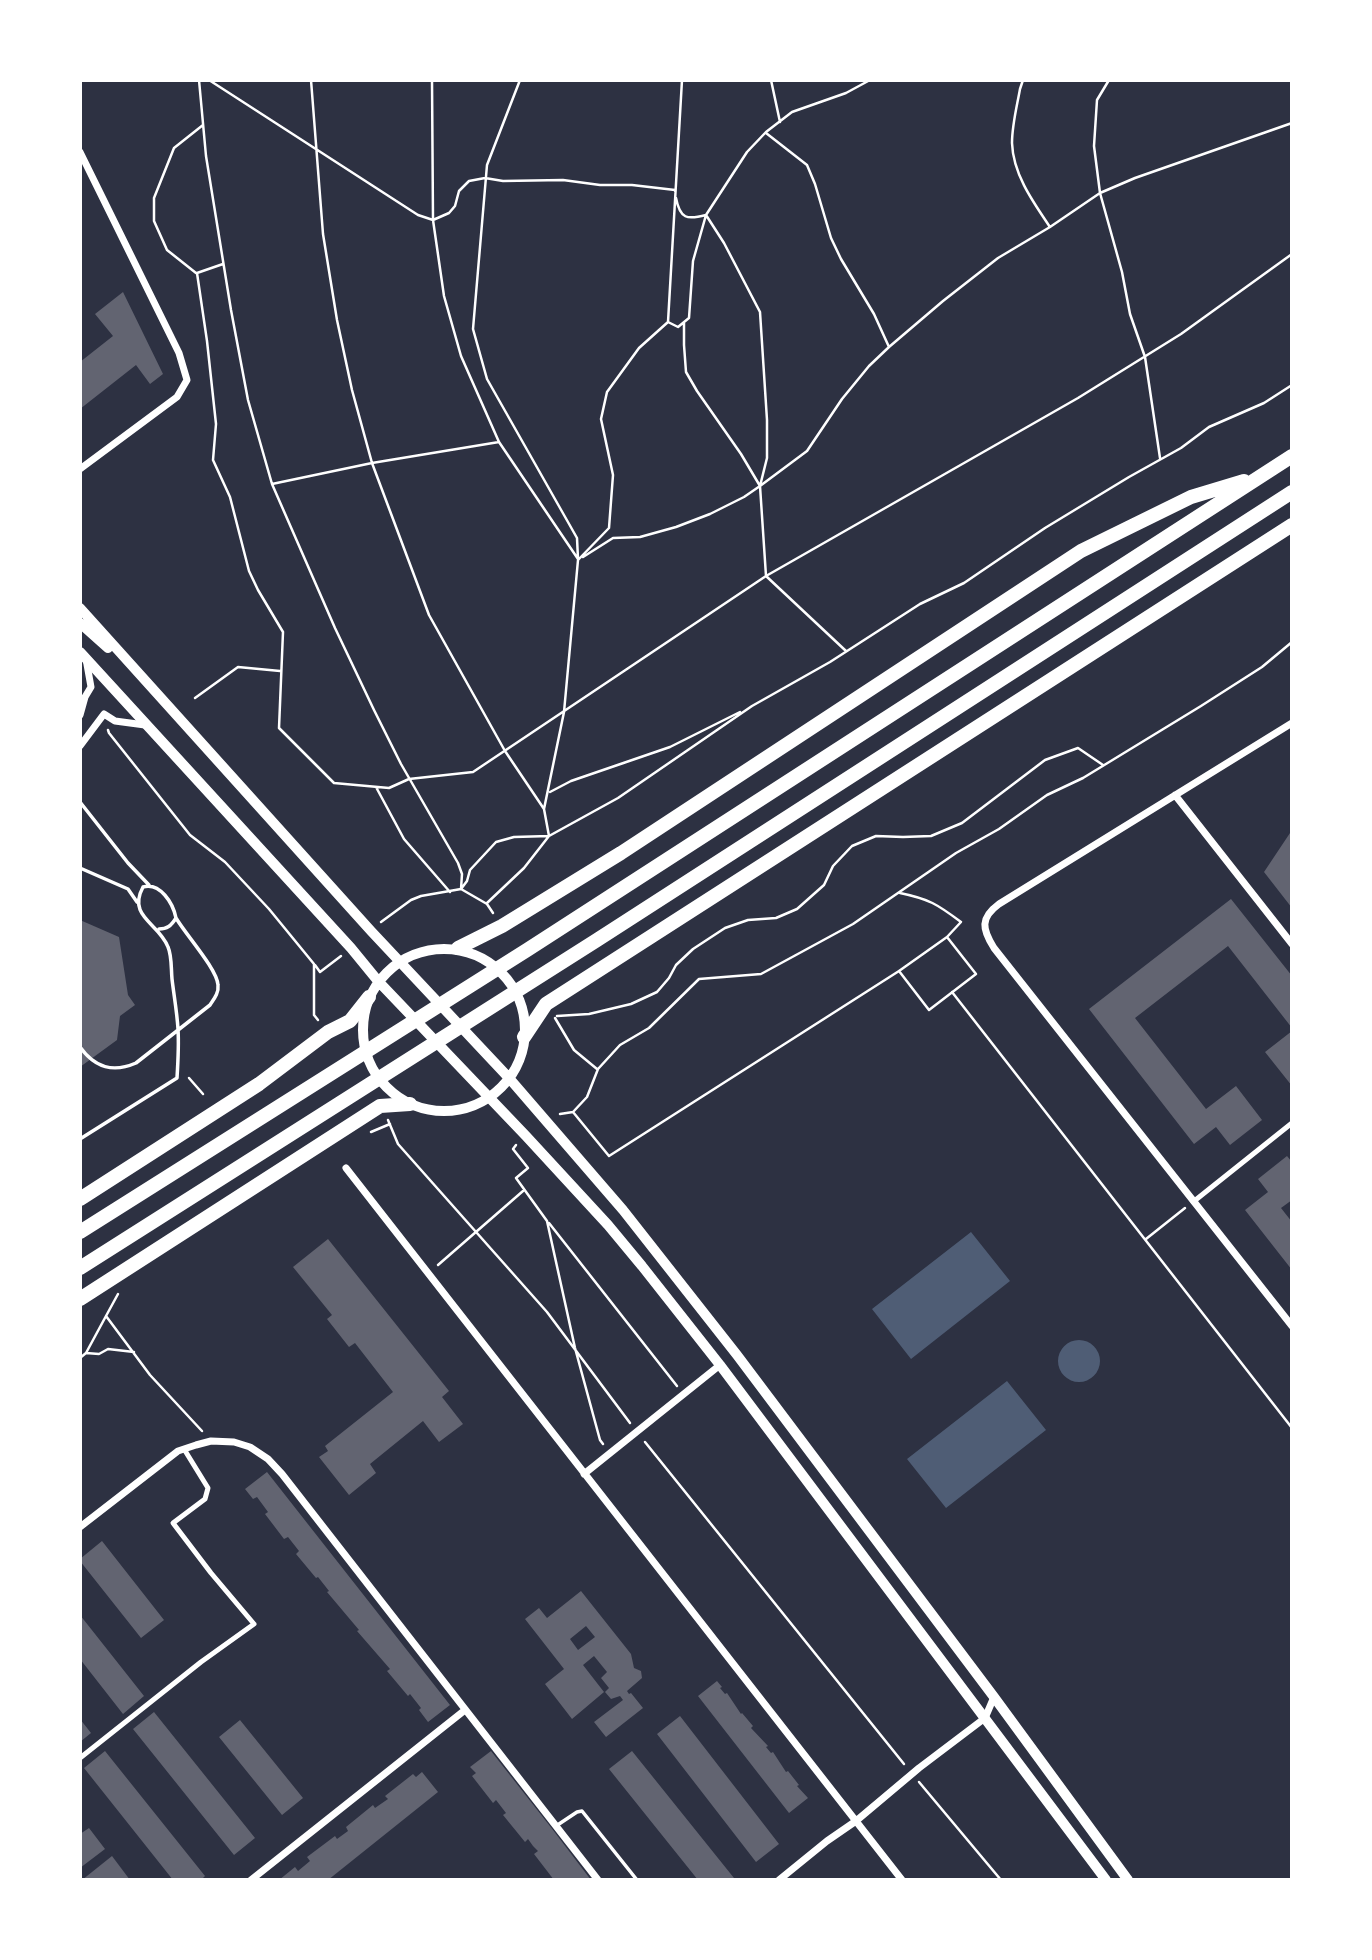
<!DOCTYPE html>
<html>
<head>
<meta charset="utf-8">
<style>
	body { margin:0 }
	#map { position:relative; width:1372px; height:1960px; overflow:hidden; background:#2d3142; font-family:"DejaVu Sans",sans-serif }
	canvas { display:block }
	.frame { position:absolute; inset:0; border:82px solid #fff; pointer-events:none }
</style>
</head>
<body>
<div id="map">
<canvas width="1372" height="1960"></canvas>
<div class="frame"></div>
</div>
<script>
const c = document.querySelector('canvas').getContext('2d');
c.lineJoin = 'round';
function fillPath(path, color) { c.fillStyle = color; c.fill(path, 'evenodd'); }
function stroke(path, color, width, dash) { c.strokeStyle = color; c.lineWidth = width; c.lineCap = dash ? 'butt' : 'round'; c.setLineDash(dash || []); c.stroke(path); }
const water = new Path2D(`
	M971,1232l39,49 -99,78 -39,-50z
	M1058 1361a21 21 0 1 1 42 0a21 21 0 1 1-42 0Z
	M1007,1381l39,49 -100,78 -39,-49z`);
const building = new Path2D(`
	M123,292l40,82 -13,10 -14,-19 -56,44v-47l33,-26 -18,-22z
	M1292,830v78l-28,-36z
	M1231,899l61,77v52l-64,-82 -93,72 71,91 30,-23 26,34 -32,25 -14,-18 -22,17 -105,-135z
	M80,920l39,17 9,58 7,10 -15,11 -3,24 -37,27z
	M1292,1031v55l-27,-34z
	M1287,1156l5,6v38l-11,8 11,14v48l-47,-60 23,-18 -10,-13z
	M328,1239l121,152 -7,6 21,27 -24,18 -16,-21 -53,43 6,9 -27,22 -30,-38 9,-6 -3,-5 68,-54 -38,-49 -6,4 -22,-28 5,-4 -39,-48z
	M267,1472l183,233 -22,17 -9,-12 2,-2 -11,-14 -2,2 -21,-25 3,-2 -33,-38 2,-1 -32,-38 2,-1 -11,-14 -2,1 -20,-24 3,-3 -11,-14 -4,2 -19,-25 3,-2 -11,-15 -4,2 -8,-10z
	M102,1541l62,79 -23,18 -61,-77v-2z
	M581,1591l50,63 3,14 7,3 1,7 -15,13 2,3 2,-1 12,15 -37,29 -12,-15 29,-22 -3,-4 -9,3 -6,-7 4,-4 -8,-10 6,-6 -13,-16 -11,9 21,27 -32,27 -27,-35 19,-15 -39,-50 14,-11 8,10zM586,1626l9,11 -17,13 -8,-11z
	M80,1615l64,81 -21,18 -43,-55z
	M717,1681l5,6 -2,1 5,6 2,-1 14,21 1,-1 11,13 -2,2 17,18 -2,1 5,6 2,-1 13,20 2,-1 11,14 -2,1 11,12 -19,15 -91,-117z
	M154,1712l101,126 -21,17 -101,-126z
	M680,1716l99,128 -23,18 -99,-128z
	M80,1719l11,14 -11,9z
	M240,1720l63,78 -21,17 -63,-78z
	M105,1751l100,125 -4,4h-28l-89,-112z
	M491,1751l62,79 38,50h-32l-1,-2 -4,2 -20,-26 4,-3 -5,-5 -5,-7 -3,3 -22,-27 3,-2 -10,-13 -3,3 -21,-27 4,-3 -6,-6z
	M632,1751l102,127 -1,2h-35l-89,-111z
	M422,1772l16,20 -110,88h-49l16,-13 3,4 12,-10 -3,-4 28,-21 2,3 11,-8 -2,-4 27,-22 2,3 13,-9 -3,-3 28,-22 3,3z
	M89,1828l16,21 -25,19v-34z
	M112,1856l18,24h-48z`);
const path = new Path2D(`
	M199,80l7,76 25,154 17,90 24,84 63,144 39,82 27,54 57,99 4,11 -1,15 -40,7 -10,4 -30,22
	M209,80l209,135 15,5 16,-7 6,-7 4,-15 10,-10 16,-3 18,3 60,-1 37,5h32l43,5v1
	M311,80l12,154 14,86 15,70 20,73 57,152 76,136 39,58
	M432,80l1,140 11,76 17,60 38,86 79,117
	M520,80l-33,85 -14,164 14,50 90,159 1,21
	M682,80l-14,242 -29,26 -32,44 -6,27 12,56 -4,53 -31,32 -14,152 -20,97 5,27 69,-38 134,-92 78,-44 90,-58 44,-21 81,-55 84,-51 52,-29 28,-21 55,-24 28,-18
	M771,80l9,42
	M1023,80l-3,9c-3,17 -8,36 -8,54 1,31 21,59 38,84
	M1109,80l-12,20 -3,46 6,47 22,79 8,42 15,43 15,101
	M766,133l41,32 8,19 16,54 10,21 33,55 15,33
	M676,198c4,21 11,22 30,17l18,28 36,69 7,108v38l-7,28 6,90 80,75
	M223,264l-26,9 10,68 9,83 -3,36 17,37 19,74 9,19 25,42 -4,96 55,55 55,5 20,-9 64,-7 293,-196 312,-178 103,-64 111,-80
	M196,273l-29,-23 -13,-29v-23l20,-50 29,-23
	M668,322l10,5 11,-9 4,-57 13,-46 41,-63 19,-20 26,-20 54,-19 24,-13
	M684,323v22l2,27 11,19 44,63 19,32
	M272,484l100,-21 127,-21
	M583,557l30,-19 27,-1 36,-10 34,-13 34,-17 16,-11 47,-35 35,-52 27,-33 20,-19 54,-46 55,-43 52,-31 50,-34 35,-15 157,-55
	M195,698l43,-31 42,4
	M108,730l1,3 81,102 35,27 44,47 45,55v51l4,5
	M376,787l28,52 46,53
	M550,792l21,-11 99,-34 70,-35
	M487,903l37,-35 25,-32
	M493,913l-6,-9 -26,-15 6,-8 3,-11 26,-28 18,-5 35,-1
	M315,965l5,7 21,-16
	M899,971l30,39 47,-36 -29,-37
	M952,992l340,436
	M557,1016l32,-2 42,-10 26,-12 12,-14 7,-13 17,-16 32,-21 23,-8 28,-2 21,-9 27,-24 9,-19 19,-20 24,-10 27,1 28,-1 31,-13 83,-63 33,-12 25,17
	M555,1018l19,32 23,19
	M189,1078l14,16
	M573,1112l36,44 290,-185 48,-34 14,-15c-24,-18 -32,-23 -61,-29
	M560,1114l13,-2 14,-15 11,-28 22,-24 29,-17 50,-49 62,-5 92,-50 103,-71 43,-24 48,-34 36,-17 118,-72 61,-39 30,-25
	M388,1120l10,24 149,168 83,111
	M371,1132l19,-8
	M516,1145l-3,4 15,19 -12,10 31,43 28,127 25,92 3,4
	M549,1223l128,163
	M1146,1239l39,-31
	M438,1265l85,-74
	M106,1316l12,-22
	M86,1353l13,1 9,-5 26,3
	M80,1358l6,-5 20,-37 44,59 52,56
	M645,1442l259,322
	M919,1782l82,98`);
const service = new Path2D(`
	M80,802l48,61 21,22
	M80,868l48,21 9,13
	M80,1047c15,21 33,26 56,16l74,-58c4,-6 9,-12 8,-20 -1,-16 -32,-50 -42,-67
	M80,1139l97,-61c1,-16 2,-33 1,-49 -1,-17 -4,-33 -6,-50 -1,-10 0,-23 -4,-32 -9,-24 -41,-30 -25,-60 17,-5 30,16 33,31 -5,8 -9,11 -17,11
	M556,1826l21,-14 5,-1 55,69`);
const pedestrian = new Path2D(`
	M1193,1202l99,-79
	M80,1758l121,-96 53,-38 -43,-51 -38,-50 32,-24 3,-11 -24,-39`);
const minor = new Path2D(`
	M80,152l99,201 8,27 -10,17 -97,72
	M80,715l5,-18 6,-10 -5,-28
	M1292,723l-293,181c-19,14 -17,25 -5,44l298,378
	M80,746l24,-32 11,7 30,4
	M1175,795l117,149
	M346,1168l556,712
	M584,1474l136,-109
	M80,1527l98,-76 18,-6 15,-4 23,1 16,5 18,12 14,15 316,406
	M251,1880l214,-170
	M779,1880l48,-39 29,-20 63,-53 66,-50 9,-21`);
const primary = new Path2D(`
	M80,608l291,323 138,147 114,132 114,145 257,342 134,183
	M80,623l28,25
	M80,652l271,296 27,33 148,155 82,89 34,41 78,99 386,515
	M363 1030a81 81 0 1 1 162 0a81 81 0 1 1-162 0Z`);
const motorway = new Path2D(`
	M458,948l44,-22 119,-73 460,-302 110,-54 53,-16
	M524,1037l22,-33 746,-479
	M80,1199l179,-115 69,-52 22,-11 19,-24
	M80,1232l447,-282 765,-494
	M80,1268l517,-328 695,-448
	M80,1299l300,-193 30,-2`);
fillPath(water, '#4f5d75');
fillPath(building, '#626471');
stroke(path, '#fff', 2.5);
stroke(service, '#fff', 3.5);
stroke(pedestrian, '#fff', 5);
stroke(minor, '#fff', 7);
stroke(primary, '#fff', 10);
stroke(motorway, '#fff', 14);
</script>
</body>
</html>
